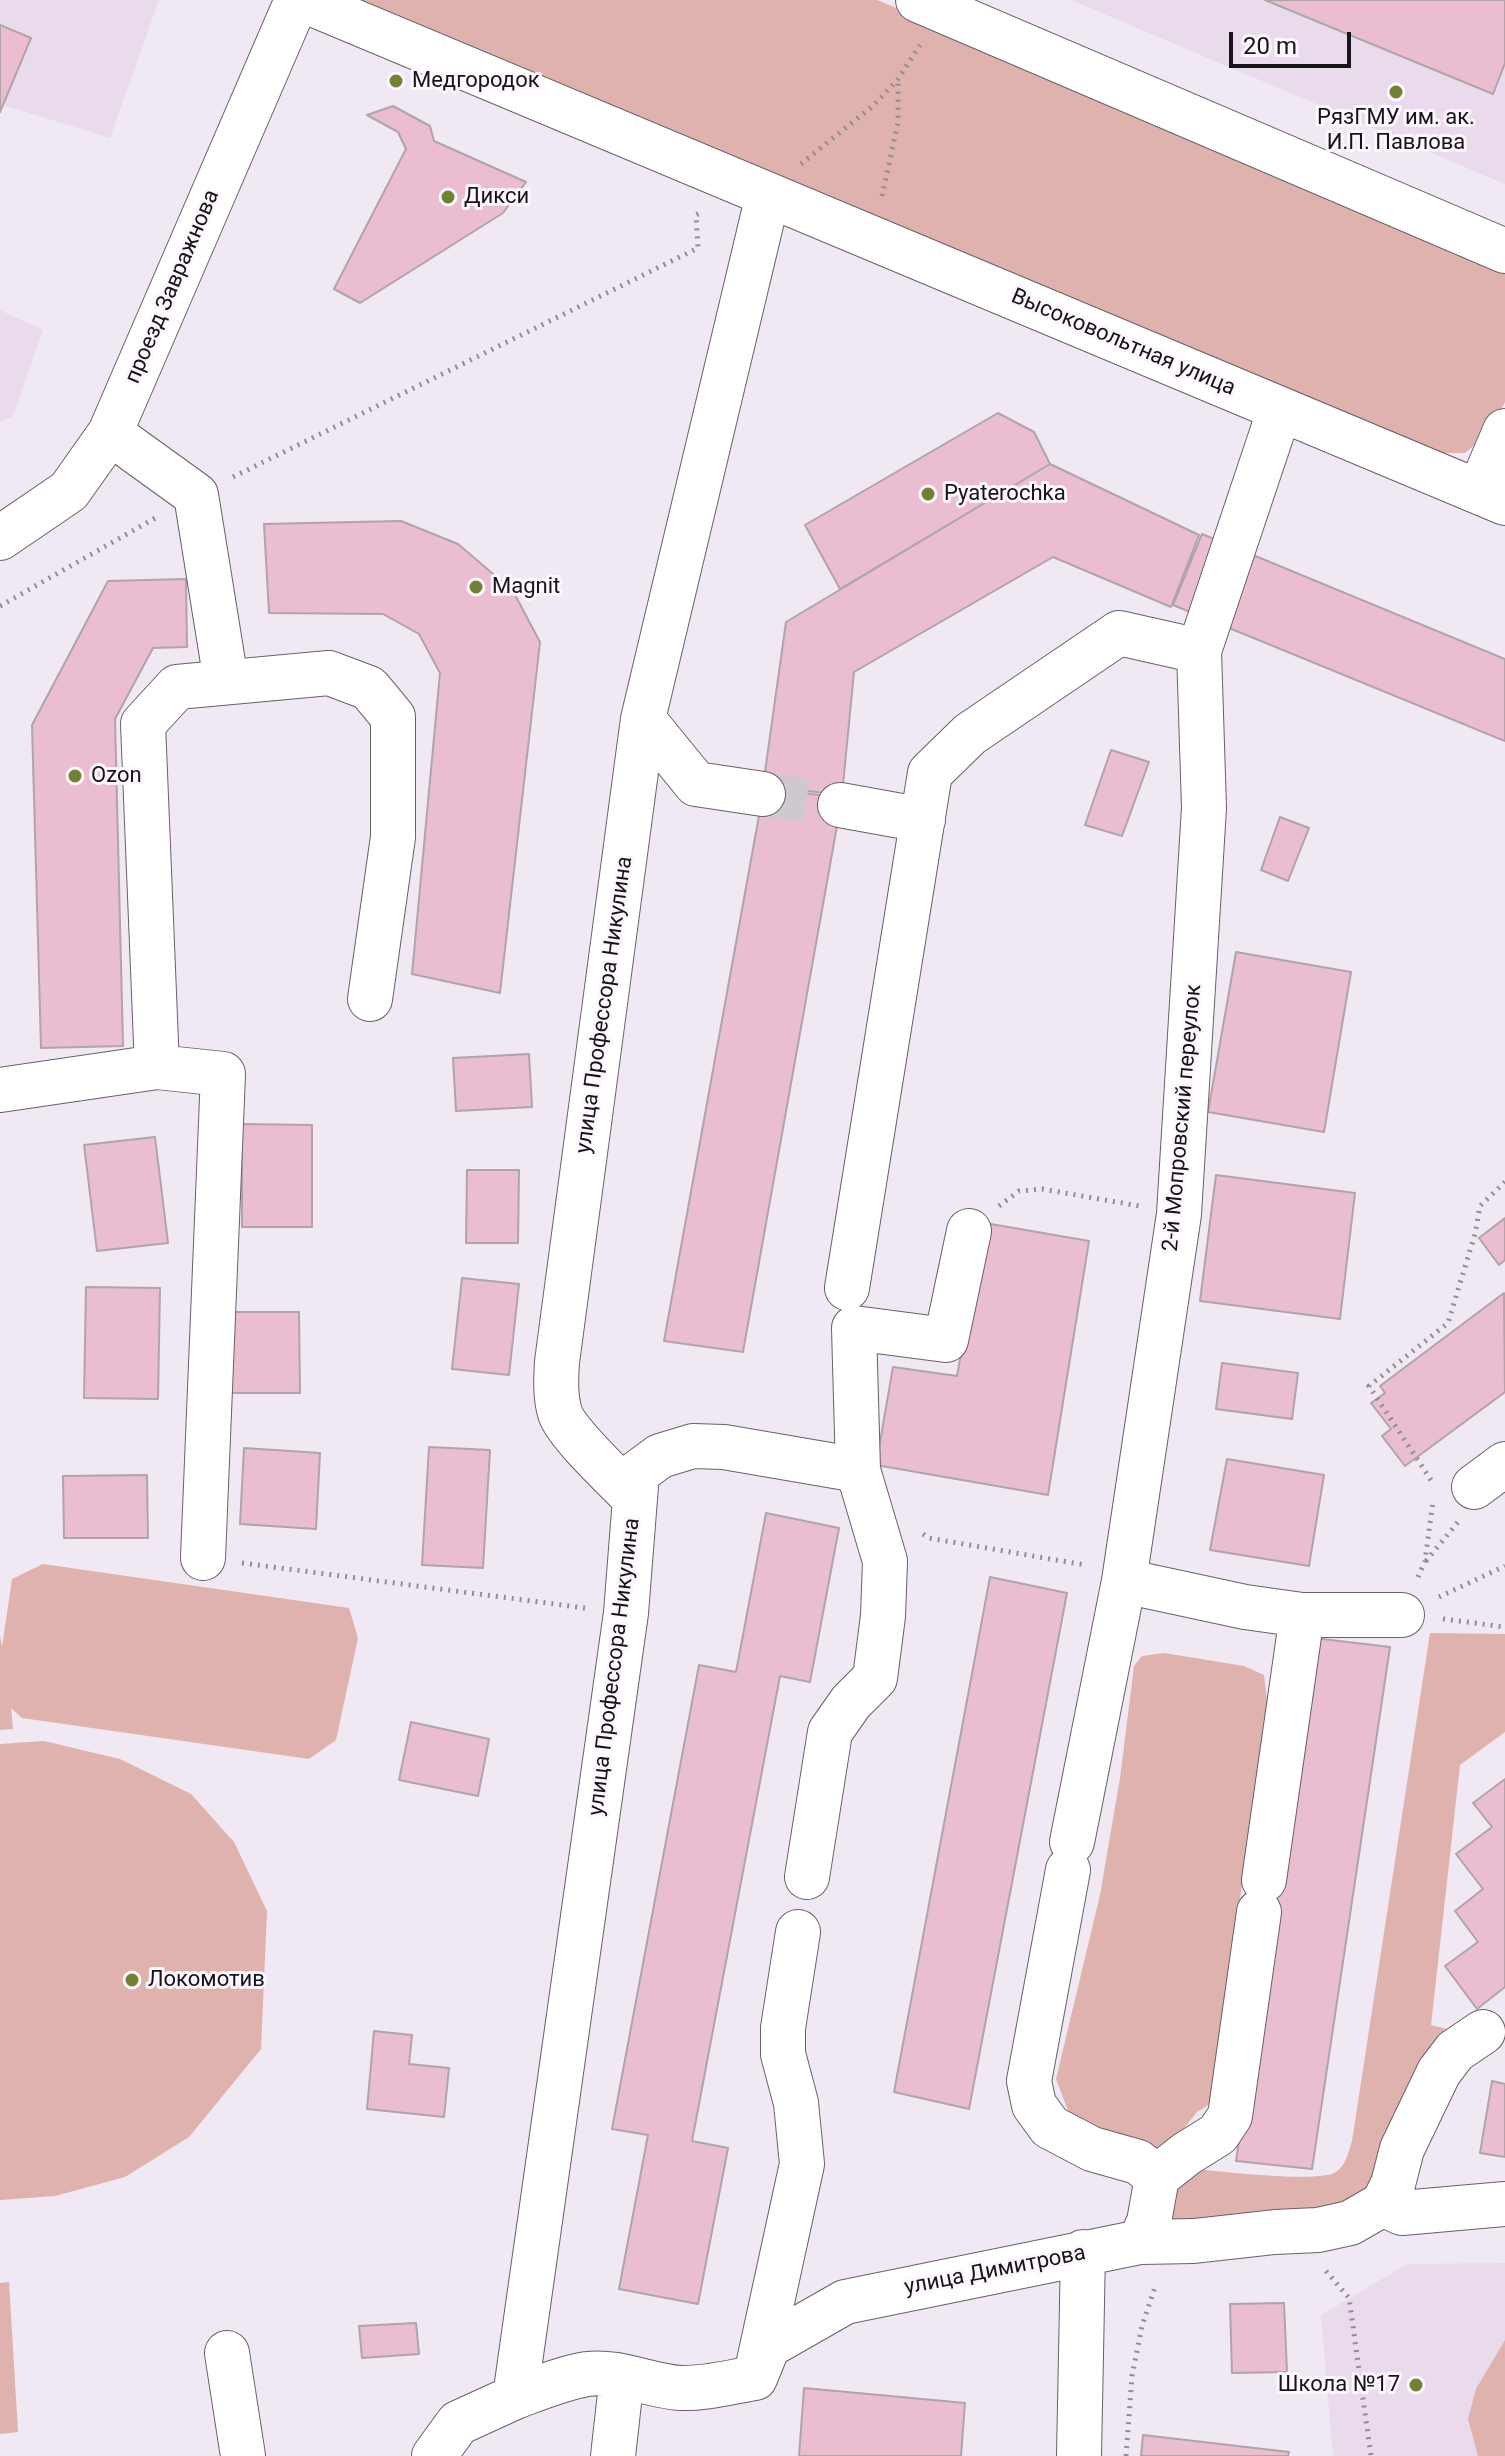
<!DOCTYPE html>
<html>
<head>
<meta charset="utf-8">
<style>
	body { margin:0 }
	#map { position:relative; width:1505px; height:2456px; overflow:hidden; background:#f0e8f2; font-family:Roboto,sans-serif }
	canvas { display:block }
	.scale { position:absolute; left:1229px; top:32px; width:122px; height:36px; box-sizing:border-box; border:4px solid #171417; border-top:0; padding-left:10px; font-size:24px; line-height:28px; white-space:nowrap; color:#171417; -webkit-text-stroke:6px #fdf6fe; paint-order:stroke }
</style>
</head>
<body>
<div id="map">
<canvas width="1505" height="2456"></canvas>
<div class="scale">20 m</div>
</div>
<script>
const c = document.querySelector('canvas').getContext('2d');
c.lineJoin = 'round';
function fillPath(path, color) { c.fillStyle = color; c.fill(path, 'evenodd'); }
function stroke(path, color, width, dash) { c.strokeStyle = color; c.lineWidth = width; c.lineCap = dash ? 'butt' : 'round'; c.setLineDash(dash || []); c.stroke(path); }
function drawText(font, color, halo, rows, align = 'center') {
  c.font = font + ' Roboto,sans-serif'; c.lineWidth = 6; c.setLineDash([]); c.textBaseline = 'middle'; c.strokeStyle = halo; c.fillStyle = color; for (const [text, x, y, turn = 0] of rows) {
    c.save(); c.translate(x, y); c.rotate((+turn || 0) * Math.PI / 180); c.textAlign = isNaN(turn) ? turn : align; if (halo) c.strokeText(text, 0, 0); c.fillText(text, 0, 0); c.restore();
  }
}
const built = new Path2D(`
	M0,0h159l-49,138 -110,-34z
	M1071,0h434v184z
	M0,310l43,20 -30,86 -13,7z
	M1505,2263v193h-172l-12,-141 86,-51z`);
const green = new Path2D(`
	M359,0h518l628,262v140l-14,29 -26,22h-31z
	M43,1564l306,44 9,30 -22,102 -27,19 -287,-41 -11,-10 2,21 -13,1v-95l2,12 10,-68z
	M1430,1633l75,1v98l-45,33 -29,260 35,9 -104,172 -193,27 8,-66c28,3 137,16 157,6 12,-6 14,-20 18,-32z
	M1164,1653l80,13 20,9 3,26 -55,402 -15,9 -32,40 -13,3 -82,-39 -14,-37 44,-184 20,-117 14,-112 8,-10z
	M44,1741l76,18 71,35 43,48 33,69 -6,138 -72,88 -64,40 -70,19 -55,4v-456z
	M9,2282l9,150 -18,2v-151z
	M1505,2340v116h-27l-10,-37 8,-30z`);
const building = new Path2D(`
	M1265,0h240v63l-12,31z
	M0,25l31,13 -31,74z
	M393,106l37,20 4,15 92,41 -23,31 -143,90 -26,-14 72,-140 -8,-17 -31,-17z
	M998,413l36,19 16,32 -210,125 -35,-64z
	M1050,464l149,71 -28,72 -118,-50 -199,115 -12,123 -79,-9 23,-164z
	M401,521l57,23 55,47 27,51 -40,351 -88,-19 28,-301 -21,-39 -36,-20 -114,-1 -5,-89z
	M1202,534l303,125v82l-332,-136z
	M186,579l1,68 -34,1 -38,71 8,327 -82,2 -9,-323 76,-144z
	M1111,750l38,12 -27,74 -37,-11z
	M764,788l78,10 -99,554 -79,-11z
	M1280,817l29,11 -21,53 -27,-11z
	M1236,952l115,20 -27,160 -116,-20z
	M529,1054l3,53 -76,4 -3,-53z
	M242,1124l70,1v102h-70z
	M155,1137l13,106 -71,8 -13,-106z
	M467,1170h52l-1,73h-52z
	M1216,1175l139,18 -15,126 -140,-18z
	M1505,1218v42l-6,5 -20,-27z
	M985,1223l104,18 -41,254 -172,-30 17,-98 64,9z
	M462,1278l57,6 -10,91 -57,-6z
	M86,1287l74,1 -2,111 -74,-1z
	M1504,1293l1,99 -100,74 -23,-30 9,-7 -20,-26 14,-10 -5,-7z
	M230,1312h69l1,81h-69z
	M1222,1363l76,10 -6,46 -76,-10z
	M429,1447l61,3 -7,118 -61,-3z
	M244,1448l76,5 -4,76 -76,-5z
	M1227,1459l97,16 -15,91 -99,-16z
	M147,1475l1,63h-84l-1,-62z
	M766,1513l73,15 -29,154 -30,-6 -88,465 36,7 -30,156 -79,-15 29,-154 -36,-6 87,-464 37,7z
	M990,1577l77,16 -98,516 -75,-17z
	M1314,1638l76,9 -78,522 -76,-8z
	M411,1722l78,17 -11,57 -79,-16z
	M1505,1779v208l-28,22 -32,-43 33,-24 -23,-31 28,-22 -27,-35 36,-27 -19,-24z
	M374,2031l38,4 -3,29 40,4 -5,49 -77,-8z
	M1492,2081l13,3v73l-25,-4z
	M1284,2303l3,69 -55,1 -2,-69z
	M416,2323l3,31 -57,4 -3,-32z
	M804,2388l161,15 -4,53h-162z
	M1143,2435l146,17 -1,4h-147z`);
const minorTunnel = new Path2D(`
	M763,794l77,11`);
const path = new Path2D(`
	M801,164l73,-59 24,-26 22,-34
	M882,196l16,-74v-42
	M233,477l465,-229 -2,-33 6,-3
	M0,606l157,-89
	M999,1206l20,-15 23,-2 97,17
	M1431,1480l-62,-94 79,-63 27,-89 5,-28 25,-24
	M923,1534l6,4 156,27
	M1426,1561l32,-39
	M242,1563l343,45
	M1418,1577l7,-16 8,-60
	M1439,1597l66,-31
	M1443,1619l62,8
	M1326,2271l23,27 22,158
	M1126,2456l6,-80 10,-50 14,-42`);
const minor = new Path2D(`
	M303,0l1202,503
	M918,0l587,251
	M110,433l86,62 30,186
	M1479,492l26,-61
	M0,538l69,-47 41,-58 187,-433
	M643,719l53,65 67,10
	M840,805l83,15
	M0,1090l157,-23
	M847,1288l83,-515 40,-39 149,-101 80,18
	M1474,1487l31,-23
	M635,1499c-18,-19 -68,-65 -75,-86 -5,-17 -4,-34 -3,-51l86,-643 125,-524
	M203,1558l20,-484 -66,-7 -14,-343 34,-37 152,-14 40,15 24,29v120l-23,162
	M1124,1581l121,26 57,8h100
	M1072,1842l52,-261 55,-367 25,-406 -5,-157 81,-242
	M1068,1870l-39,211 5,24 16,22 42,22 46,13 19,15 -8,45 -9,20
	M807,1877l23,-145 21,-30 24,-24 8,-62 2,-55 -27,-91
	M1264,1880l38,-265
	M1157,2177l29,-23 32,-20 12,-18 29,-204
	M1383,2204l10,-20 9,-35 37,-77 16,-21 28,-19
	M227,2353l16,103
	M758,2366l44,-202 -6,-61 -13,-49v-26l15,-96
	M515,2397c24,-9 48,-19 72,-23 32,-4 62,12 93,14 25,1 50,-6 75,-10l13,-32 77,-44 295,-60 54,-1 81,-9 43,-2 32,-7 33,-19 19,9 103,-9
	M434,2456l24,-33 57,-26 111,-784 11,-140 23,-17 33,-10 31,1 134,23 -4,-142 92,12 23,-109
	M613,2456l9,-80
	M1079,2456l4,-204`);
const markers = [
	[396,81,8,"#718333"],
	[1396,92,8,"#718333"],
	[448,197,8,"#718333"],
	[928,494,8,"#718333"],
	[476,587,8,"#718333"],
	[75,776,8,"#718333"],
	[132,1980,8,"#718333"],
	[1416,2385,8,"#718333"]
];
const poiNames = [
	["Медгородок",412,81],
	["РязГМУ им. ак.",1396,118,"center"],
	["И.П. Павлова",1396,143,"center"],
	["Дикси",464,197],
	["Pyaterochka",944,494],
	["Magnit",492,587],
	["Ozon",91,776],
	["Локомотив",148,1980],
	["Школа №17",1400,2385,"right"]
];
const streetNames = [
	["проезд Завражнова",173,287,-67],
	["Высоковольтная улица",1123,343,23],
	["улица Профессора Никулина",605,1005,-82],
	["2-й Мопровский переулок",1183,1118,-85],
	["улица Профессора Никулина",615,1667,-83],
	["улица Димитрова",995,2271,-11]
];
fillPath(built, '#e9dbeb');
fillPath(green, '#dfb2ad');
fillPath(building, '#eabed0');
stroke(building, '#b0a4a8', 2);
stroke(minorTunnel, '#cfc8d1', 44, [44, 22]);
stroke(minor, '#68616a', 46);
stroke(path, '#928c93', 5, [2, 6]);
stroke(minor, '#fff', 44);
for (const [x, y, r, color] of markers) { const dot = new Path2D(); dot.arc(x, y, r, 0, 2 * Math.PI); c.fillStyle = color; c.fill(dot); stroke(dot, '#fdf6fe', 3); }
drawText('22px', '#171417', '#fdf6fe', poiNames, 'left');
drawText('22px', '#171417', '#fdf6fe', streetNames);
</script>
</body>
</html>
